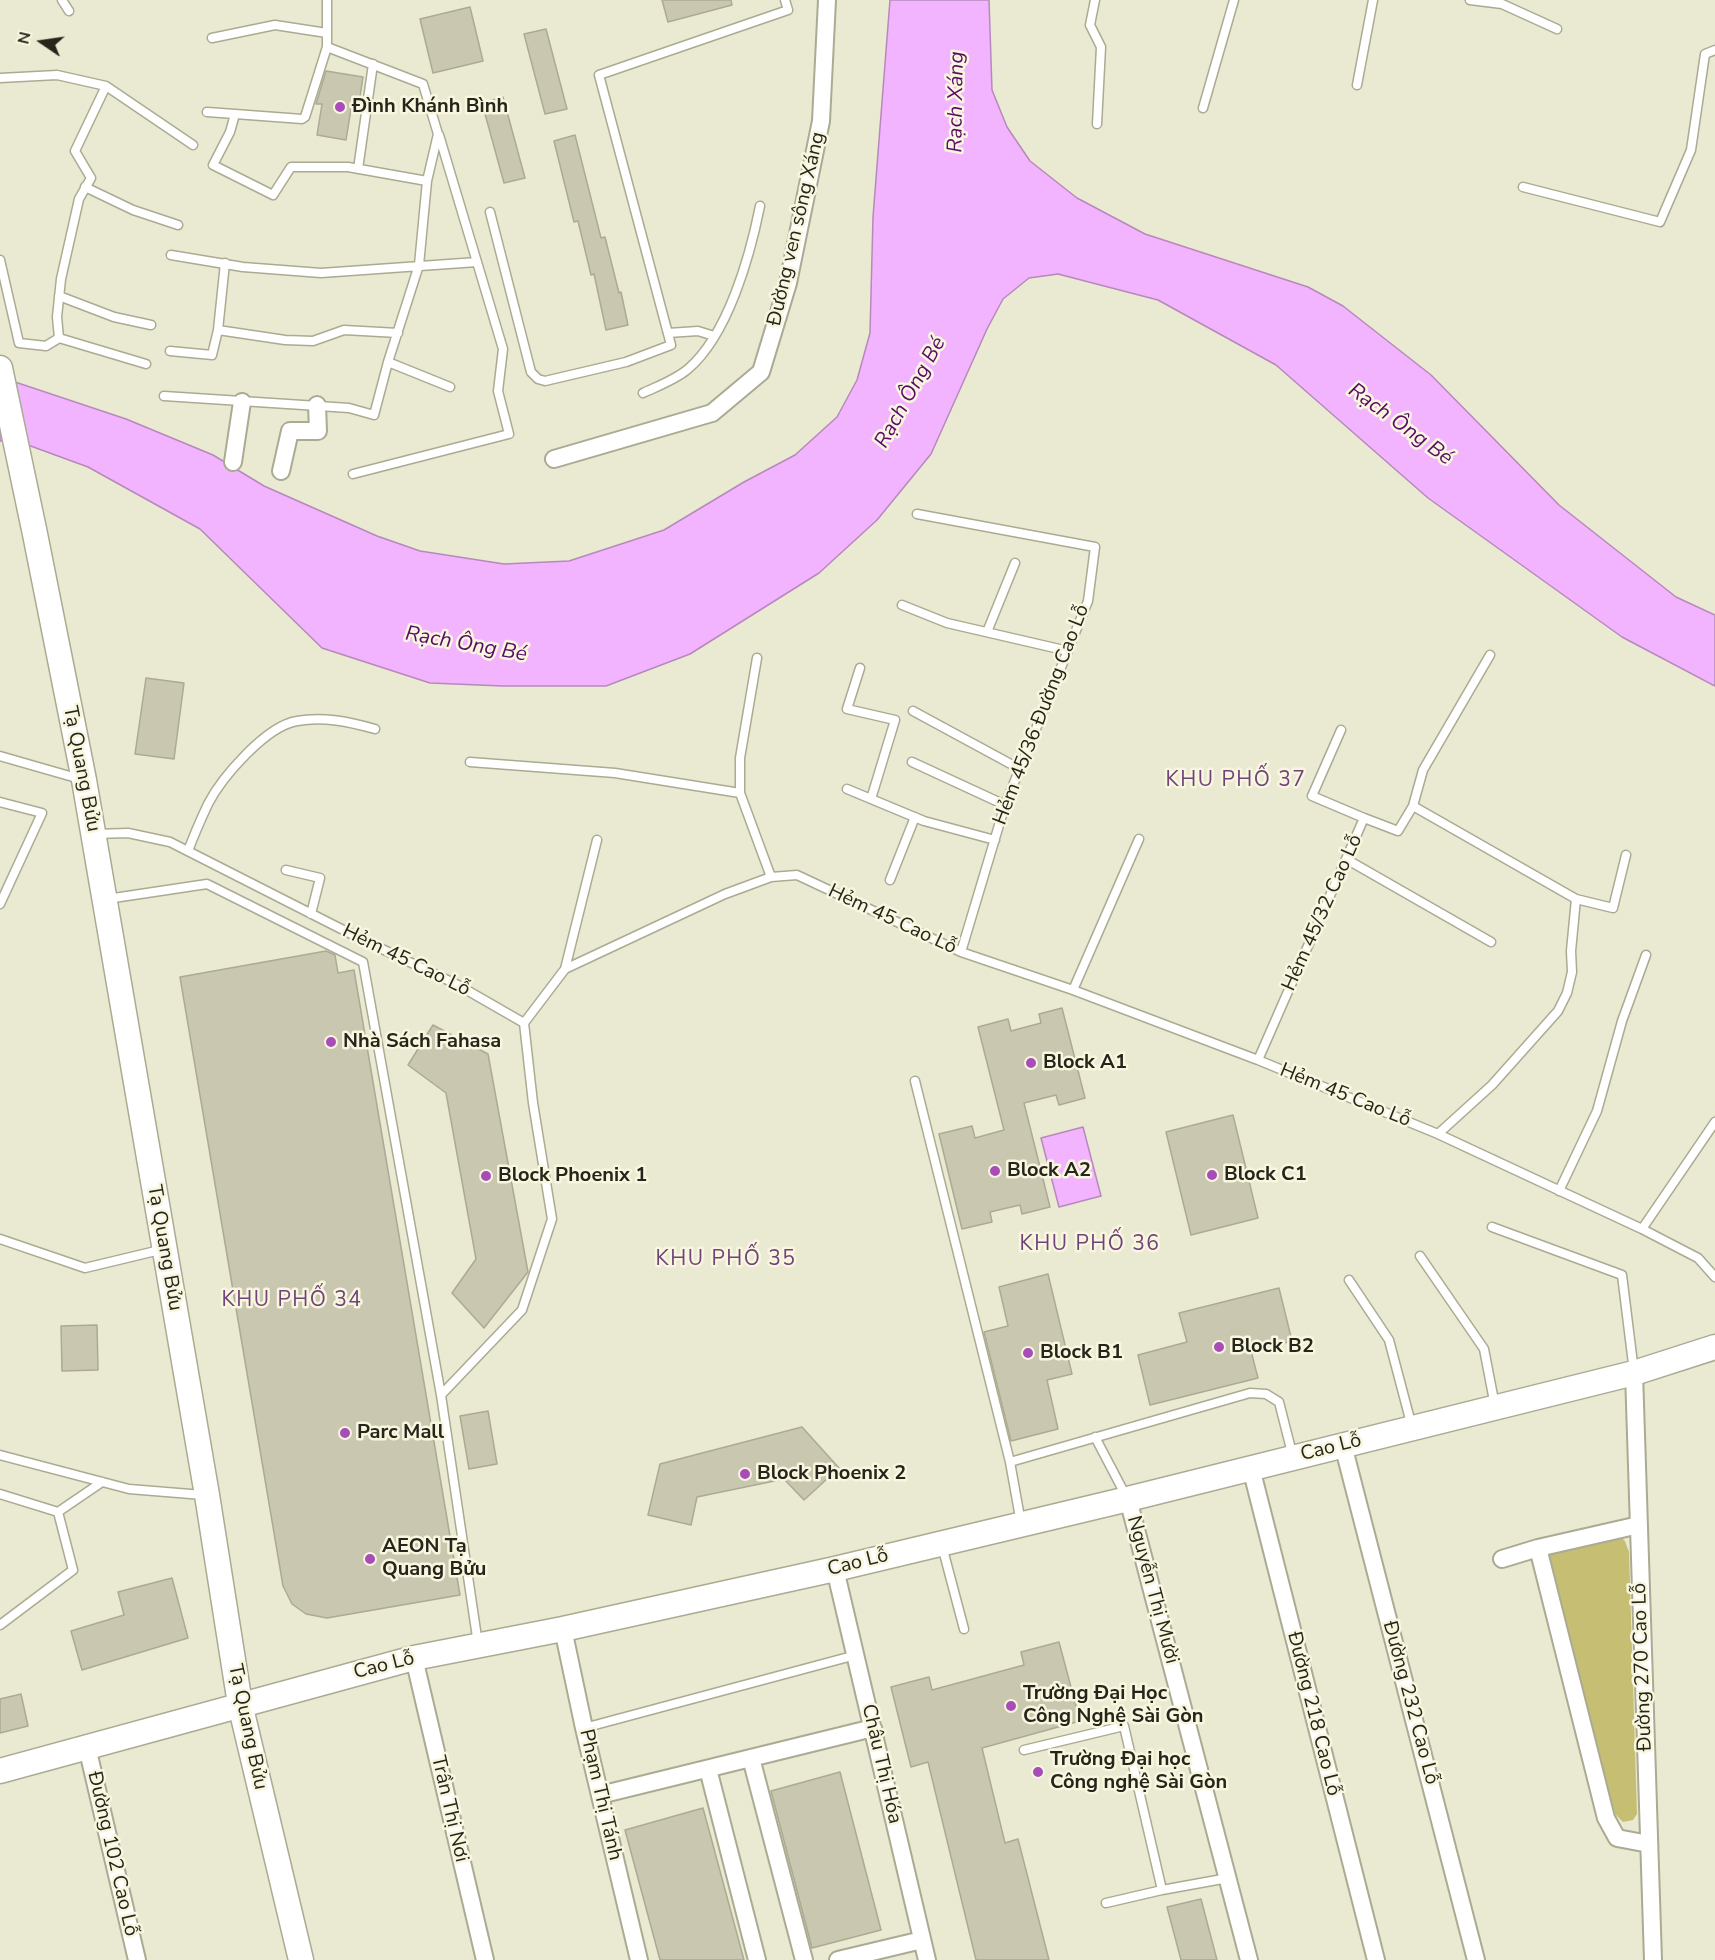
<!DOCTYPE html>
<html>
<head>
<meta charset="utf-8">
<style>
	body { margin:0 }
	#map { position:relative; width:1715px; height:1960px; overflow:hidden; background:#eae9d1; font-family:"Nunito Sans",sans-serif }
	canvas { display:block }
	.north { position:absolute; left:12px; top:12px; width:60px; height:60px; -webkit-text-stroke:4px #f8f6de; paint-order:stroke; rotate:283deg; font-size:16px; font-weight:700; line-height:24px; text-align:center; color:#26251c }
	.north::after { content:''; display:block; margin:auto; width:21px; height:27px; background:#26251c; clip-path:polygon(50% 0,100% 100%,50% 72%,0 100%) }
</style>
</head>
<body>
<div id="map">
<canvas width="1715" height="1960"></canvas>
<div class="north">N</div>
</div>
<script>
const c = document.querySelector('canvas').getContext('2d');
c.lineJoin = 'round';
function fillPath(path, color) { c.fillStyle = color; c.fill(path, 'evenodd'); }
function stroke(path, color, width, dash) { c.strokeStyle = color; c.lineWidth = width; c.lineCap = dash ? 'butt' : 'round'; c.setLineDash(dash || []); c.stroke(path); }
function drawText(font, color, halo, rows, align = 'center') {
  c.font = font + ' "Nunito Sans",sans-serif'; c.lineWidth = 5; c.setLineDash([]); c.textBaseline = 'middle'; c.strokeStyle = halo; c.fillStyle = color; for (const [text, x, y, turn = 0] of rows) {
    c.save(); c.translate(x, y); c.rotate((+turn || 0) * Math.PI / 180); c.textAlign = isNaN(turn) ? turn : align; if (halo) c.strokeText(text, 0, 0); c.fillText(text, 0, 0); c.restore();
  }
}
const green = new Path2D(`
	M1618,1535l7,6 4,11 8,262 -4,6 -10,2 -8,-8 -70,-260z`);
const water = new Path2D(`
	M890,0h99l3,90 15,37 23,34 47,37 68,36 163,53 35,19 88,69 128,130 117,92 39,18v71l-93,-49 -194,-139 -152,-133 -118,-65 -100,-26 -29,4 -26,21 -16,30 -56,125 -54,66 -58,53 -129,81 -84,32h-103l-73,-3 -108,-35 -122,-119 -112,-62 -71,-26h-17v-64l126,42 87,36 51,31 113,50 43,15 84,13 65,-3 95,-31 80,-48 51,-27 42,-38 20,-37 13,-47 3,-116z
	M1083,1127l18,69 -42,11 -18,-69z`);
const building = new Path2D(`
	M662,0h69l1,5 -64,17z
	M470,7l13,54 -50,12 -13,-54z
	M546,29l21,80 -22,5 -21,-80z
	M326,71l37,6 -5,33 -7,-1 -5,31 -29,-5 5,-31h-6z
	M503,97l22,81 -21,5 -22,-80z
	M575,135l26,103 4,-1 14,56 2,-1 7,33 -22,5 -12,-56 -3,1 -13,-54 -4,1 -20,-81z
	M146,678l38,5 -10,76 -39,-5z
	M326,951l9,4 3,18 16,-3 106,625 -133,23 -21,-4 -14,-10 -9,-18 -103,-609z
	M1062,1008l23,90 -26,7 -3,-10 -32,8 26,104 -28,7 -2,-9 -30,7 2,10 -30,7 -23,-95 33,-8 3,12 29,-8 -26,-103 30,-8 3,12 30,-8 -2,-9z
	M433,1025l55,29 40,218 -44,56 -32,-35 24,-34 -30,-166 -38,-28z
	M1233,1115l25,103 -67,17 -25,-103z
	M1048,1274l24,100 -25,6 11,49 -47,12 -27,-109 24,-6 -9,-39z
	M1279,1288l13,53 -41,10 7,27 -108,27 -12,-50 49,-13 -8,-29z
	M97,1325l1,45 -36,1 -1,-45z
	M488,1411l9,53 -28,5 -9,-53z
	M802,1427l37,41 -35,32 -20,-21 -87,18 -6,28 -43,-10 12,-51z
	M172,1578l16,60 -106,32 -11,-39 53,-16 -6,-23z
	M1059,1642l21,79 -98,27 23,95 13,-4 31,121h-73l-48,-198 -17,5 -20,-80 38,-10 3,13 92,-25 -3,-13z
	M21,1694l7,32 -28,7v-34z
	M840,1772l41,158 -69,18 -41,-157z
	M703,1808l41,152h-84l-35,-130z
	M1201,1899l16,61h-36l-14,-53z`);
const lane = new Path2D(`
	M62,0l7,11
	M1095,0l-5,25 11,22 -4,77
	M1470,0l32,4 55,25
	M212,38l63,-13 52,8
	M0,78l57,-3 49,11 87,59
	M1357,85l16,-85
	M106,86l-31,65 16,27 -12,21 -18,80 -4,38 2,21 87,26
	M1203,108l31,-108
	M207,112l28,2 -5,18 -17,33 60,30 18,-28h57l79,14
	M235,114l67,5 3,-2 22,-70
	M358,169l15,-105
	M85,187l48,23 45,15
	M1523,187l137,35 31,-72 14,-96 10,-4
	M490,212l41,160 7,7 7,2 81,-19 45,-17 -72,-270 189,-65 -3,-10
	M171,255l72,12 78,6 156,-11
	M0,260l19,83 27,3 13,-8
	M59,296l55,21 37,8
	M218,330l7,-67
	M668,333l30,-2 16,5
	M170,351l42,4 6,-25 67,10 28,1 31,-11 54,3
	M388,362l62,25
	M643,393c15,-7 32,-13 45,-24 40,-34 62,-113 72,-163
	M164,396l185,12 25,7 14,-53 31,-97 8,-84 11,-47 -15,-50 -96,-37v-47
	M353,474l156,-40 -11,-43 5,-42 -64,-214
	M917,514l178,33 -7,54 -83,204 -44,147
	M902,605l45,18 121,28
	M987,632l28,-69
	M1490,655l-67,115 -10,36 163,93 37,9 13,-53
	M860,668l-13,41 48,11 -24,79
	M913,711l107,58
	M0,756l80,23
	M470,762l145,11 125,20 31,84
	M912,762l93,43
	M847,789l77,32 71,19
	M740,793v-35l17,-100
	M0,802l42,11 -42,91
	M1364,818l34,13 15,-25
	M95,834l33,-1 42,9 191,97 97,46 66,38
	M188,851c6,-16 13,-32 20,-47 14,-27 58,-78 89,-83 26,-5 53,1 78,8
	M1346,859l145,83
	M286,870l34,8 -9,36
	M890,880l25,-63
	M107,899l100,-15 156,78 78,433
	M565,969l32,-129
	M1073,990l66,-151
	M524,1023l41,-54 160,-75 46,-17 26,-2 164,77 112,38 185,70 180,74 204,95 56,29 17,19
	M1258,1060l106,-242 -52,-22 29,-66
	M915,1081l95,381 11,61
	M1438,1134l54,-49 66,-74 9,-18 5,-21 -1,-21 5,-52
	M1559,1191l38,-80 25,-90 24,-66
	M1492,1227l130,48 12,97
	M1642,1229l73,-107
	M0,1239l85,29 79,-19
	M1420,1256l64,93 11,57
	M1349,1280l40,60 23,87
	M1095,1437l31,59
	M0,1455l129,34 74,6
	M1010,1462l240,-69 16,1 13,8 14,55
	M0,1494l58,18
	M942,1546l22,83
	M0,1625l73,-55 -15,-58 44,-30
	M478,1644l-37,-249 81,-85 30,-91 -19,-116 -9,-80
	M584,1728l272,-73
	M1024,1750l100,-24 38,164 66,-12
	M1106,1903l56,-13`);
const street = new Path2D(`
	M554,459l158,-46 49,-41 27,-89 33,-162 6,-121
	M233,462l9,-60
	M281,471l9,-40h28l-1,-26
	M1634,1373l19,587
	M1343,1445l133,515
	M1251,1468l125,492
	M1128,1499l121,461
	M1538,1548l68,270 11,20 32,6
	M1502,1559l36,-11 101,-23
	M835,1569l92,391
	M563,1629l21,99 55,232
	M414,1658l71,302
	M87,1747l50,213
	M751,1758l53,202
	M708,1769l49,191
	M600,1795l273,-67
	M838,1960l84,-20`);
const secondary = new Path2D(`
	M0,368l35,166 49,246 123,715 33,209 61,256
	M0,1771l414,-113 149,-29 272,-60 293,-70 506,-126 81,-26`);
const markers = [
	[340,107,6,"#a84db8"],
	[331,1042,6,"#a84db8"],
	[1031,1063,6,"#a84db8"],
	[995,1171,6,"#a84db8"],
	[1212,1175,6,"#a84db8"],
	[486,1176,6,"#a84db8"],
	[1219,1347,6,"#a84db8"],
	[1028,1353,6,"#a84db8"],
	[345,1433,6,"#a84db8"],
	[745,1474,6,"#a84db8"],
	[370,1559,6,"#a84db8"],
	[1011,1706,6,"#a84db8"],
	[1038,1772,6,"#a84db8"]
];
const poiNames = [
	["Đình Khánh Bình",352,107],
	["Nhà Sách Fahasa",343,1042],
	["Block A1",1043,1063],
	["Block A2",1007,1171],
	["Block C1",1224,1175],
	["Block Phoenix 1",498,1176],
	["Block B2",1231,1347],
	["Block B1",1040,1353],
	["Parc Mall",357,1433],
	["Block Phoenix 2",757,1474],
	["AEON Tạ",382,1547],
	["Quang Bửu",382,1570],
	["Trường Đại Học",1023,1694],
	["Công Nghệ Sài Gòn",1023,1717],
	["Trường Đại học",1050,1760],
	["Công nghệ Sài Gòn",1050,1783]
];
const streetNames = [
	["Đường ven sông Xáng",797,229,-77],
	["Hẻm 45/36 Đường Cao Lỗ",1042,715,-69],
	["Tạ Quang Bửu",81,769,79],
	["Hẻm 45/32 Cao Lỗ",1323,913,-66],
	["Hẻm 45 Cao Lỗ",892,920,25],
	["Hẻm 45 Cao Lỗ",406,961,26],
	["Hẻm 45 Cao Lỗ",1345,1096,22],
	["Tạ Quang Bửu",164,1248,80],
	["Cao Lỗ",1331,1448,-14],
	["Cao Lỗ",858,1563,-14],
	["Nguyễn Thị Mười",1152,1590,75],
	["Cao Lỗ",384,1666,-14],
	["Đường 270 Cao Lỗ",1643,1667,-92],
	["Đường 232 Cao Lỗ",1410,1703,75],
	["Đường 218 Cao Lỗ",1313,1714,76],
	["Tạ Quang Bửu",247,1727,78],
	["Châu Thị Hóa",881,1764,77],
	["Phạm Thị Tánh",600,1795,77],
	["Trần Thị Nơi",449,1809,77],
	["Đường 102 Cao Lỗ",112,1854,77]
];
const waterNames = [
	["Rạch Xáng",957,102,-89],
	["Rạch Ông Bé",911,393,-61],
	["Rạch Ông Bé",1400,425,36],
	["Rạch Ông Bé",466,645,10]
];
const neighbourhoodNames = [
	["KHU PHỐ 37",1236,781],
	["KHU PHỐ 36",1090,1245],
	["KHU PHỐ 35",726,1260],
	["KHU PHỐ 34",292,1301]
];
fillPath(green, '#c6bf73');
fillPath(water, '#f3b4ff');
stroke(water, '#b689bb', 1.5);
fillPath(building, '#c9c7b0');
stroke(building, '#acaa93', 1.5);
stroke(lane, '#abaa93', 11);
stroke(street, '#abaa93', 20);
stroke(secondary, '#abaa93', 27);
stroke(lane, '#fff', 8);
stroke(street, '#fff', 16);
stroke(secondary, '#fff', 24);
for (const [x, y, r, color] of markers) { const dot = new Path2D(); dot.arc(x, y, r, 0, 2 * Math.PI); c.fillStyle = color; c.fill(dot); stroke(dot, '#f8f6de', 2); }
drawText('bold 20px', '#26251c', '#f8f6de', poiNames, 'left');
drawText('20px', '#26251c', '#f8f6de', streetNames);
drawText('italic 21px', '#590b66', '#f8f6de', waterNames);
c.letterSpacing = '1.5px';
drawText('21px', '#704379', '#f8f6de', neighbourhoodNames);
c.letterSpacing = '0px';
</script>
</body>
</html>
